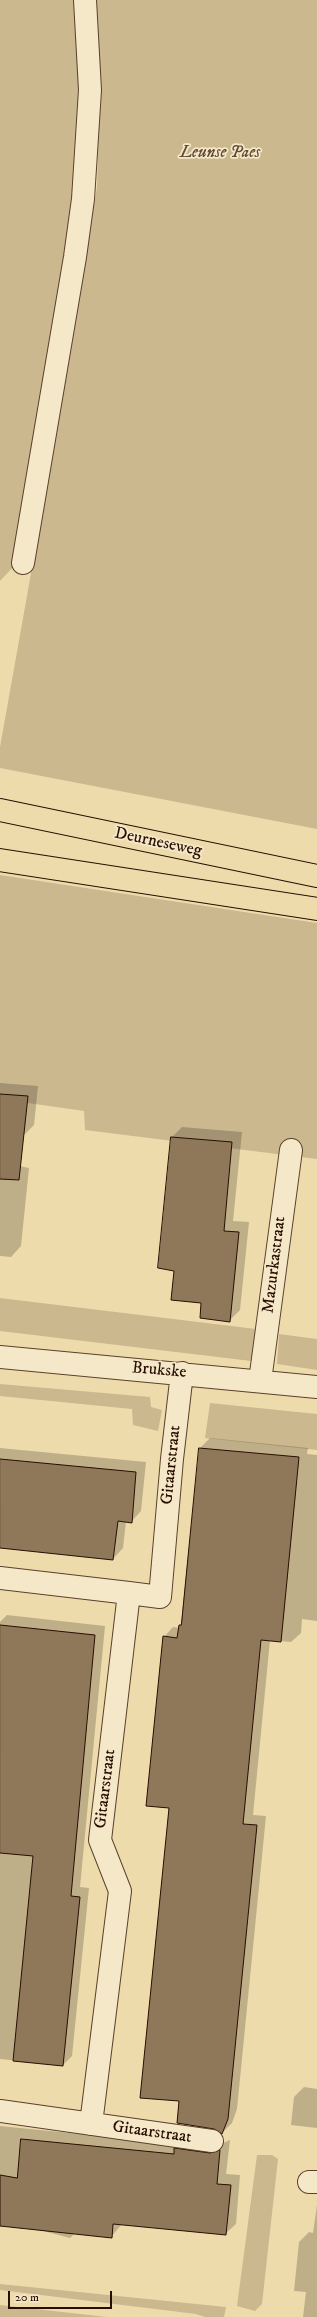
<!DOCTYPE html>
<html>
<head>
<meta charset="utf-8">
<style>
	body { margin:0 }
	#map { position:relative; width:317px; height:2317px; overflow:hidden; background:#eedbac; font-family:"IM FELL DW Pica",serif }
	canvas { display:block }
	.scale { position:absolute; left:8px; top:2291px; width:104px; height:18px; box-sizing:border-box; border:2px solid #280d01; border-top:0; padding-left:5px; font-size:12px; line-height:14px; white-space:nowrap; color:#280d01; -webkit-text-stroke:3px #f4e8c9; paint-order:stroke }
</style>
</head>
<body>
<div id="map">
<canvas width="317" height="2317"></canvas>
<div class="scale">20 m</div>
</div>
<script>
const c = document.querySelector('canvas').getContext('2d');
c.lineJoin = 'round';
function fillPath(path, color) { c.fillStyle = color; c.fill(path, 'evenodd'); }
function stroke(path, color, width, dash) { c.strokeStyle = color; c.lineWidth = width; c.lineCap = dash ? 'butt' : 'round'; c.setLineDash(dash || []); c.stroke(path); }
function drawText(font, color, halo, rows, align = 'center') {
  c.font = font + ' "IM FELL DW Pica",serif'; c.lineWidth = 3.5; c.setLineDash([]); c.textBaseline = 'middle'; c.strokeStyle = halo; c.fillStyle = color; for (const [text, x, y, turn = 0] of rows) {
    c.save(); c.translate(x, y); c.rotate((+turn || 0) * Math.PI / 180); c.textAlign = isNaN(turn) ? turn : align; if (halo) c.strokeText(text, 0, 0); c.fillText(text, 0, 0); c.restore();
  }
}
const green = new Path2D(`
	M0,0h76l5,113 -3,65 -62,386 -16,17z
	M94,0h223v829l-317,-61v-21l73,-409 24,-151 2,-73 -1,-85z
	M0,875l317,48v236l-232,-29 -1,-19 -84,-12z
	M0,1298l256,31 -5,32 -251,-30z
	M279,1334l38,5v31l-40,-6z
	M0,1384l150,13 1,10 11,3 -4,21 -25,-6 -1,-16 -132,-13z
	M210,1403l107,11v36l-112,-12z
	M257,2155h15l6,4 -16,145 -7,7 -18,-5z
	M0,2284l226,23 -2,10h-19l-9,-3 -196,-24z
	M0,2305l107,12h-107z`);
const shadow = new Path2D(`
	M0,1083l38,3 -4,39 -10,10 -24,-2z
	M182,1127l60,5 -9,89 16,1 -9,88 -10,10 -28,-18 -27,-32 -3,-133z
	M0,1162l29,6 -8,78 -10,11 -11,-1z
	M210,1438l98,10 -1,6 10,1v166l-15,-2 -1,14 -10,9 -21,-2 -17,175 13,1 -29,293 -5,14 -10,10 -42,-33 -16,-463 9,-10 7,1 3,-5 17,-175z
	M0,1448l146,14 -5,49 -10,11 -5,-1 -3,27 -10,11 -113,-12z
	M7,1615l98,11 -25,261 9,1 -17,168 -9,9 -63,-6v-437z
	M304,2087l13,2v39l-26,-3 3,-28z
	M0,2126l180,18h41l9,-4 -4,34 14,1 -4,49 -11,10 -103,-10 -11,13 -36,-4 -5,5 -38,-10 -32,-3z
	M317,2205v112h-14l3,-25 -12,-1 5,-49 10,-10 4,1z`);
const building = new Path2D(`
	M0,1094l28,2 -9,84 -19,-1z
	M171,1137l61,5 -8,89 15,1 -9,90 -30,-4 1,-15 -30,-3 3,-29 -16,-3z
	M199,1448l100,9 -18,185 -20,-2 -18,184 14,1 -29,294 -6,15 -8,-5 -37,-6 2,-22 -39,-3 29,-290 -23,-2 17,-170 14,2 2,-13h2z
	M0,1459l136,13 -4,51 -14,-2 -5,39 -113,-12z
	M0,1625l95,10 -24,261 9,1 -17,169 -50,-5 20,-205 -33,-3z
	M21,2139l153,15v-6l36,5 10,-3 -3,34 14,1 -5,50 -113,-11 -1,14 -112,-12v-51l17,3z`);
const minor = new Path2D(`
	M23,563l52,-306 8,-58 7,-109 -5,-90
	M0,1357l317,30
	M260,1381l31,-231
	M0,1578l129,15
	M0,2111l212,30
	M91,2124l29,-233 -20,-51 29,-247 31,4 12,-138 10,-86
	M309,2182h8`);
const primary = new Path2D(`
	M0,810l317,66
	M0,860l317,49`);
const parkNames = [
	["Leunse Paes",220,153]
];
const streetNames = [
	["Deurneseweg",158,843,12],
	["Mazurkastraat",275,1265,-83],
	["Brukske",159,1371,5],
	["Gitaarstraat",172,1465,-84],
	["Gitaarstraat",106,1789,-83],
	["Gitaarstraat",152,2133,8]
];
fillPath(green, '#ccb88f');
fillPath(shadow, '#0003');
fillPath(building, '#8f785a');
stroke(building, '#280d01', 1);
stroke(minor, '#5a402c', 24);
stroke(primary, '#280d01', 24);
stroke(minor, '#f4e8c9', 22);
stroke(primary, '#eedbac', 22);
drawText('italic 17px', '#614933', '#f4e8c9', parkNames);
drawText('17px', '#280d01', '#f4e8c9', streetNames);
</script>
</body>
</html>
